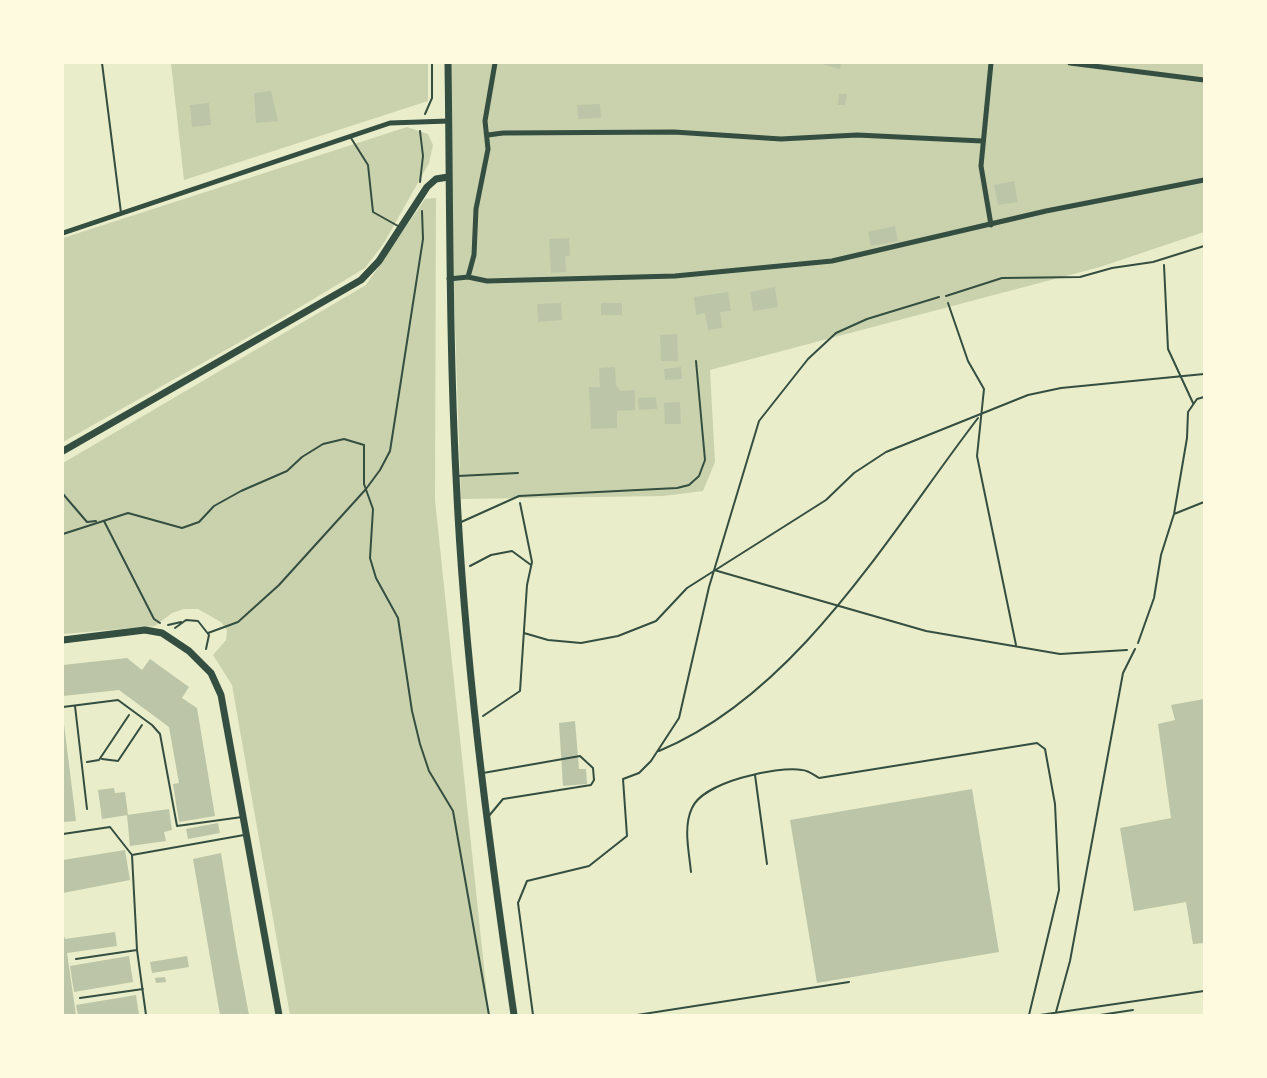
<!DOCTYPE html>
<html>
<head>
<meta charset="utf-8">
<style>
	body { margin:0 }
	#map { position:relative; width:1267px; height:1078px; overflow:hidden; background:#e9edc9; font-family:"Fira Sans",sans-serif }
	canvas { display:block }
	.frame { position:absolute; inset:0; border:64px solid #fefae0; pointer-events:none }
</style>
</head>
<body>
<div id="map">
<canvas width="1267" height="1078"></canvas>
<div class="frame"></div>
</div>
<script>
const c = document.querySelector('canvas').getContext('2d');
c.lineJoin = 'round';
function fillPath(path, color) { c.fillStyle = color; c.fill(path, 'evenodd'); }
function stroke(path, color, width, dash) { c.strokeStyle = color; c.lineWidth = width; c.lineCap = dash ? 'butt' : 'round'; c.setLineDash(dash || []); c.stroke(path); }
const green = new Path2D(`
	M171,63h257v38l-244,79z
	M450,63h754v169l-104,35 -390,103 5,92 -12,29 -40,5 -202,3 -8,-231z
	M407,127l21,7 5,11 -4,18 -45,80 -19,25 -88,53 -214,121v-204z
	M436,198l-1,302 54,515h-199l-58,-330 -19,-30 13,-15 1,-10 -6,-8 -23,-13h-14l-12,4 -17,13 -92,8v-171l303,-178 59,-86z`);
const building = new Path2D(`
	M818,63h23l-1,6z
	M271,91l7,30 -22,2 -2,-30z
	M839,94h8l-2,11h-7z
	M209,103l2,22 -19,2 -2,-22z
	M600,104l1,14 -23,1 -1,-14z
	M1014,181l4,21 -20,3 -4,-20z
	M895,226l3,15 -27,5 -3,-14z
	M569,238l1,18h-5l1,16 -15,1 -2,-34z
	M775,287l3,20 -25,4 -3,-19z
	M728,292l3,19 -11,1 2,16 -14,2 -3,-17 -9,2 -2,-18z
	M561,303l1,17 -24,2 -1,-18z
	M601,303h21v12h-21z
	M677,334l1,27h-17l-1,-26z
	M615,367l1,18 4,6 15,-1v20l-18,1v17l-26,1 -2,-42h11l-1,-19z
	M681,367l1,12 -17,1 -1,-11z
	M656,397l1,12 -18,1 -1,-12z
	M680,402l1,22h-16l-1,-21z
	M127,658l15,12 8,-11 39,28 -7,11 15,10 18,108 -36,6 -6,-38 6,-1 -10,-56 -50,-37 -56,6v-31z
	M1204,699v244l-11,1 -7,-42 -52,9 -14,-83 51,-10 -13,-94 17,-4 -4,-15z
	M63,716l13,105 -13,1z
	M575,721l4,48h7l1,15 -24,2 -4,-63z
	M114,788l1,5 10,-1 3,23 -26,4 -4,-29z
	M972,789l27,163 -182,31 -27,-163z
	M169,809l3,21 -8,2 2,9 -36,5 -3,-31z
	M218,823l2,10 -32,6 -2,-10z
	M125,850l5,30 -67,13v-33z
	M221,853l15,93 13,69h-29l-27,-156z
	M63,932l2,7 50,-7 2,14 -50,7 9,62h-13z
	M129,956l4,26 -59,10 -4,-26z
	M187,956l2,11 -37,6 -2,-11z
	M165,977l1,5 -10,1 -1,-5z
	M136,995l3,20h-61l-2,-10z`);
const path = new Path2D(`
	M425,114l7,-16v-35
	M420,131l3,25 -3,26
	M1164,265l4,84 25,54
	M948,303l20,58 16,28 -7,67 39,189
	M63,494l24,28 9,-1
	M1174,514l30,-12
	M104,521l50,98 6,4
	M63,534l65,-21 54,15 17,-6 15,-16 27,-15 46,-20 15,-14 21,-13 21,-5 20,6v39l9,25 -3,49 6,20 22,40 14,93 8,33 9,27 24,40 36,204
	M470,566l21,-11 21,-4 19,14
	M714,570l212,61 134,23 67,-4
	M168,625l13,-3
	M175,628l11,-8 12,1 11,14 -3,14
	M208,633l30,-11 41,-37 87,-96 14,-19 10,-19 33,-212 -1,-28
	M524,633l24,7 33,3 37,-7 38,-15 31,-33 139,-88 28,-27 32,-21 142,-57 33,-7 143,-14
	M1138,643l16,-45 7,-43 13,-41 13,-76 1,-26 9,-13 7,-2
	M483,716l37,-25 7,-106 5,-23 -12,-59
	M659,751c139,-58 230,-217 319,-333
	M102,759l16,2 24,-36
	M87,762l12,-2 30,-45
	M533,1015l-15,-112 9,-22 62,-15 38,-30 -4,-57 16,-6 12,-12 28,-43 30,-131 50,-166 49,-62 28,-26 31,-14 72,-22
	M637,1015l212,-33
	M1100,1015l33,-5`);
const service = new Path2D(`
	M102,63l19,150
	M351,138l17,27 5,47 25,14
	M946,296l56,-18 78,-1 32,-9 41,-6 51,-16
	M458,476l60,-3
	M459,523l60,-27 158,-8 12,-3 10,-9 6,-16 -9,-99
	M75,706l12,103
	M63,707l55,-7 34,25 8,9 17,92 65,-9
	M483,773l97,-17 13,12 1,12 -3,5 -88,14 -15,18
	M755,775l12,89
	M63,834l47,-7 22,28 5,95 9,65
	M132,855l112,-20
	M691,872c-2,-21 -8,-45 1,-64 11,-26 84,-42 110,-38 6,0 12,5 17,8l218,-35 8,6 10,55 4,86 -30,125
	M76,959l61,-9
	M80,998l63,-9
	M1056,1012l14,-51 53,-288 12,-24
	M1040,1015l164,-24`);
const minor = new Path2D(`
	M1070,63l134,17
	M488,135l15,-2 171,-1 107,7 76,-4 125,6
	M991,225l-10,-59 10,-103
	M63,233l327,-110 59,-2
	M468,277l19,4 188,-5 157,-15 214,-50 158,-31
	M468,277l6,-22 2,-46 12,-60 -3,-28 10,-58
	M449,279l19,-2`);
const tertiary = new Path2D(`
	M448,63c2,138 1,275 8,413 8,180 32,360 58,539
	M63,451l298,-171 18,-19 48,-74 9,-8 12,-2
	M63,640l82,-10 17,3 27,18 22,22 10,22 58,320`);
fillPath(green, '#cad2ad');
fillPath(building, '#bcc5a7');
stroke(path, '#344e41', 2);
stroke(service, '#344e41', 2);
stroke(minor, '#344e41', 5);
stroke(tertiary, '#344e41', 7);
</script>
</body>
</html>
